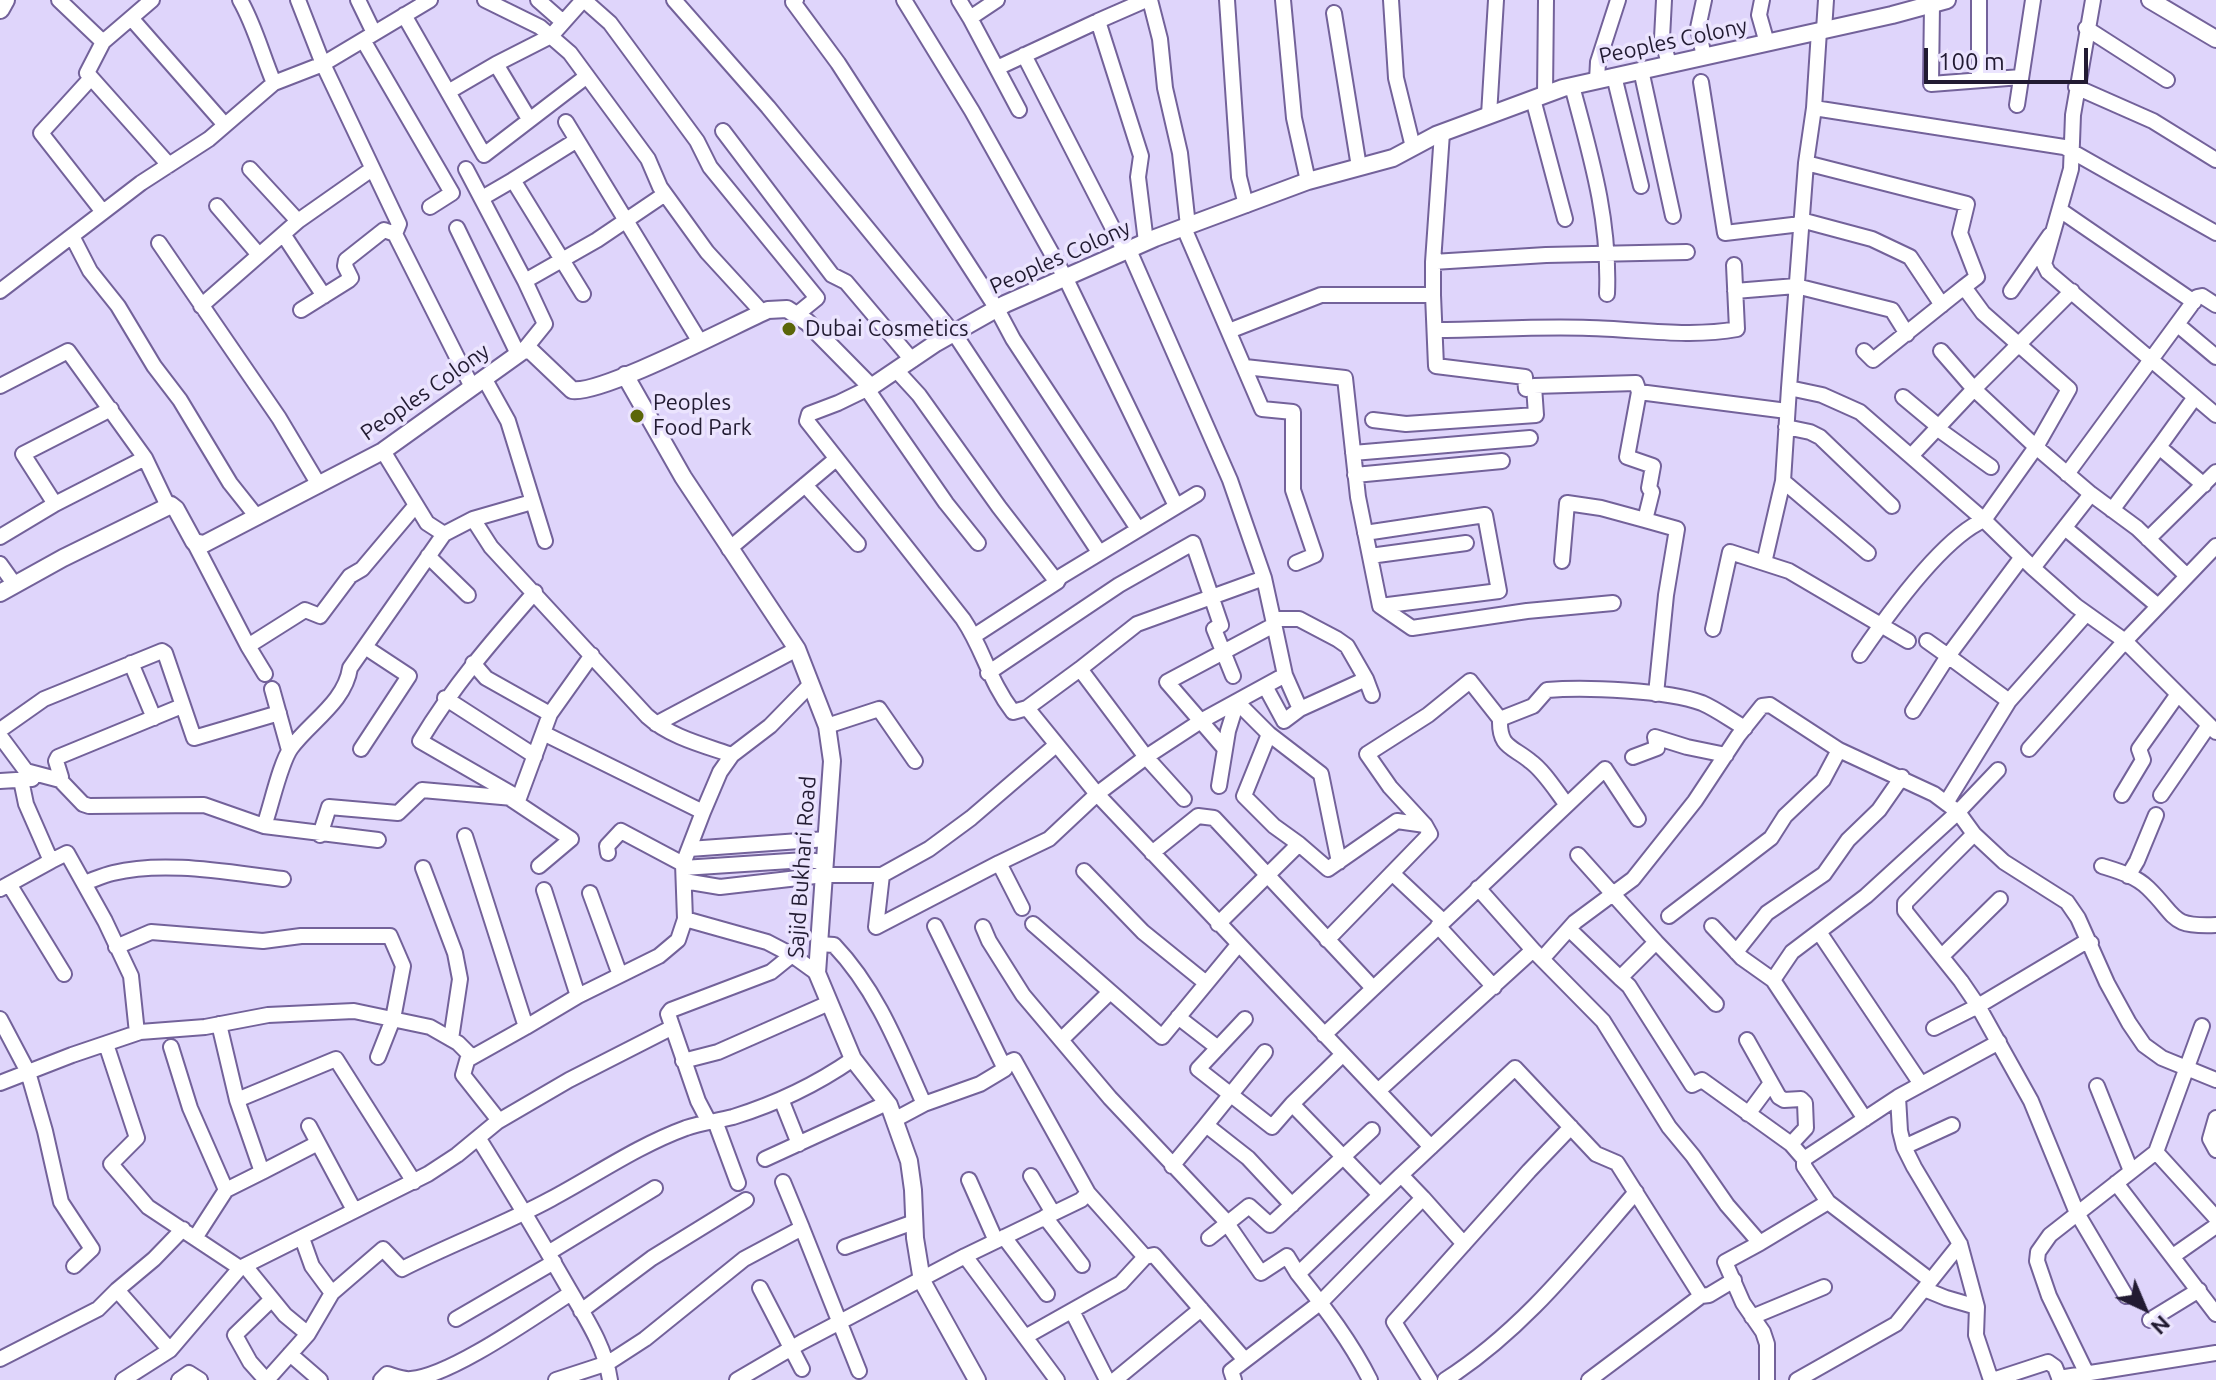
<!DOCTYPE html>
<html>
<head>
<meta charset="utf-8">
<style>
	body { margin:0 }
	#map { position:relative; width:2216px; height:1380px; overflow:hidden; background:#dfd5fb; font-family:Ubuntu,sans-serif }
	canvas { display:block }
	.north { position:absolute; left:2104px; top:1268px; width:80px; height:80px; -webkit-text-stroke:6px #ebe4fe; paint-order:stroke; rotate:136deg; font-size:22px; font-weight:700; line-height:32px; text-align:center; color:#221b32 }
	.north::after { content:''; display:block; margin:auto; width:28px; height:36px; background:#221b32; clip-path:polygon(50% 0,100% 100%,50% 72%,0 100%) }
	.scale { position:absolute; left:1924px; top:48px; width:164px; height:36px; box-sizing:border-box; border:4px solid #221b32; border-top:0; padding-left:10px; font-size:24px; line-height:28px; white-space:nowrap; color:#221b32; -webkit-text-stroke:6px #ebe4fe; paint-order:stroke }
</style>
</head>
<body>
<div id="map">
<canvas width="2216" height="1380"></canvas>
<div class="north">N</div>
<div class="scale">100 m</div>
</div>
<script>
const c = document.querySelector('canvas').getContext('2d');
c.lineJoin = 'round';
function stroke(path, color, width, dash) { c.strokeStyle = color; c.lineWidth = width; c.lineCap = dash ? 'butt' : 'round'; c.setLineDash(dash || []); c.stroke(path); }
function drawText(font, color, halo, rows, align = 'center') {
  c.font = font + ' Ubuntu,sans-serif'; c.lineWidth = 7; c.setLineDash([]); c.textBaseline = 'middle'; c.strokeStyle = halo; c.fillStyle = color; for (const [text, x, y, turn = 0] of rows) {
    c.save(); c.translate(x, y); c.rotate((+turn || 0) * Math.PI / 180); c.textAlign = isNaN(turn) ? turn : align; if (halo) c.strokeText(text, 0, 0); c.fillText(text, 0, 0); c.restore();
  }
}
const minor = new Path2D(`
	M59,0l44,42
	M152,0l-21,18 94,107
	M240,0c15,26 22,55 34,83
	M298,0l25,64 76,160 -4,10 77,153
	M358,0l16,33
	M485,0l55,27 30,26 78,106 12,28 47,65 55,60
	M538,0l25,22
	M584,0l26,23 87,118 13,26 107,131 -21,17
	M674,0l94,107 190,232 141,213
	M796,0l-3,2 45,61 159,246 16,30 125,190
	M904,0l68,111 94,168 110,227
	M959,0l11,18
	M997,0l-27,18 49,92
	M1150,0l10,39 5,49 15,65 8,73
	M1227,0l12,177 7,28
	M1283,0l11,118 14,63
	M1391,0l5,78 17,69
	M1664,0l-2,38 7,26
	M1762,0l-3,15 8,28
	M2093,0l-20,115 -2,54 -27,95 4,8 168,143
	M1932,4l-1,80 90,-7
	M1334,13l25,154
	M404,15l80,140 103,-79
	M131,18l-28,24 -16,31 82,92
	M2086,28l81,52
	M1824,30l2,-30
	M363,40l89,153 -22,14
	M1024,55l101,197
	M1704,57l-6,-29 6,-28
	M496,64l55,-28 32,-36
	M997,68l101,-47
	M1641,70l32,146
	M1614,76l27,110
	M91,78l-50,55 62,79
	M1979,79v-79
	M1597,80l1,-18 20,-62
	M1701,82l24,151 76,-9
	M1572,86c19,71 38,133 35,208
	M2076,87l77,34 63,39
	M448,92l48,-28 33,55
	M1545,95l1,-95
	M1533,99l32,120
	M2017,105l16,-105
	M1814,108l5,-77
	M1489,115l7,-115
	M566,122l134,220
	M723,131l109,144 14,7 66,78
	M1442,133l-9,129 113,-7 141,-3
	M577,140l-64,40 70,114
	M1806,163l8,-55 250,39 152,86
	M250,169l48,52
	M466,169l59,112
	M482,198l31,-18
	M217,206l42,49
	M2060,210l134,92
	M1801,220l71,19 38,18 32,48
	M457,228l61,126
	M1184,228l78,181 31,3v78l22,65 -19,8
	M283,234l41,62
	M72,236l18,35 28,35 36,60 26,34 50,83 27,34
	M1146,242l-8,-65 3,-21 -43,-135 48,-21
	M159,243l120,175 40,67
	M1129,250l101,230 34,98
	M0,291l141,-108 68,-44 65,-56 49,-19 107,-64
	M1735,291l61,-5 96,24 15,24
	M2011,291l39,-56
	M1433,295l3,71 89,11 1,12 8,-3 102,-3 3,9
	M201,306l97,-85 74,-52
	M301,310l48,-30 2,-2 -6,-12 1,-6 38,-30 11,4
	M2178,325l38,32
	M1435,330c51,0 102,-4 154,-2 48,1 101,10 148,1l-3,-64
	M1229,331l92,-36h112v-33
	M524,350l21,-26 -20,-43 72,-41 68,-46
	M1864,351l9,9 91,-73 19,26 86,76 -33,58 -62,-58 -63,67
	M1941,351l33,38 98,-98
	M1245,367l100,11 13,119 22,109 32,22 115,-17 86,-8
	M897,371l22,24 80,112 58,75
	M484,378l24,43 37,120
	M0,386l68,-35 77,107 23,48
	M871,387l-33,16 -29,11 -2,7 156,198c21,31 26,62 50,93l14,-4 70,86 281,297
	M1789,388l17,-225 161,41 -7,29 17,44 -13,10
	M867,389l79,114 32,40
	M1903,397l30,25 5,7 53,38
	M1373,420l33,4 130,-9 -2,-29
	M1786,427l24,5 10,5 72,69
	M2159,447l36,-50
	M383,451l44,72 17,11
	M1353,453l177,-15
	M2067,474l130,-177 5,-1 14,9
	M1355,475l147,-14
	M1783,481l85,72
	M805,485l53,59
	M2091,494l-58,74 43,38 49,35 91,91
	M532,502l-59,17 18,28 156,169c23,21 56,29 85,39
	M55,504l90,-46
	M2112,510l47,-63 45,38
	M2065,528l93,78
	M1365,533l120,-18 14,76 -119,15
	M0,537l55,-33 -32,-50 88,-45
	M2148,539l68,-67
	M194,542l54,104
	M729,549l107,-90
	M428,556l40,39
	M1370,556l96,-13
	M1562,561l5,-58 34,5 44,12
	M1764,563l19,-82 6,-93 33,7 38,17 124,108c-42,18 -98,97 -124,135
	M0,564l15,21
	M2033,568l-49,-48 52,-73 55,47 46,34 50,48
	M535,592c-42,48 -82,94 -115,149l99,57 31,-84 42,-59
	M1713,629l17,-77 59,19 119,70
	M974,636l83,-54 3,-5 137,-83
	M1927,641l21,15 74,-99
	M131,663l23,55
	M473,663l13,15 64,36
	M1080,669l57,-45 127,-46 9,41
	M988,673l131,-88 74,-42 28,82 -7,4 19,47
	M265,674l-17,-28 57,-36 15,6 30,-40 12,-7 54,-64
	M1285,675l-12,-56h26l38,20 10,7 19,33
	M272,689l17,61
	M1656,694l10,-99 11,-66 -32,-9 7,-28 -3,-4 4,-22 -26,-9 12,-65 148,19
	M445,698l90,58
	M1027,708l53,-39 66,88 38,42
	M1300,709l66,-30 6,16
	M1913,711l35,-55 61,45 77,-87
	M1500,719l33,-13 14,-16c38,-3 120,0 155,13 14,6 29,17 43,25
	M656,724l141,-75
	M827,726l52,-17 36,52
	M0,730l44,-31 118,-48 3,2 29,85 85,-25
	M543,733l160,79 17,-40 12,-17 38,-29 41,-42
	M0,736l32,43 -32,2
	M361,749l48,-73 -44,-29
	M1225,749l-58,-67 107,-57
	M2029,749l96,-108 91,-95
	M1633,757l24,-9 -2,-11 32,10 39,8
	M26,771l34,9 23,24 6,2 115,-1 60,21 114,14
	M60,780l1,-3 -5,-16 2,-4 124,-51
	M1219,786l9,-55 9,-29 32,32
	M2122,795l21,-35 -4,-11 39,-55
	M2161,795l48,-70
	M508,797l63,42 -32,27
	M1946,803l63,-102
	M1425,825l-35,-38 -23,-33 61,-39 42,-34 30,38c-1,29 12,27 30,42 14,10 26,30 37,44
	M264,826c7,-19 16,-63 27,-78 19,-26 54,-46 59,-80l94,-134 29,-15
	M1974,834l-69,69v8l56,70 17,25 53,95 46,112 49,83
	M320,835l9,-28 69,6 24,-23 91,8
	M465,836l61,191 -57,32
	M1299,844l-25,-18 -30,-30 25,-62 52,40 18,88
	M689,849l138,-10
	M608,853l-1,-7 14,-15 62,33 20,-52
	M1152,853l46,-37 16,2 159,170
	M1578,855l78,87
	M51,861l16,-8 38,68 26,55 6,57
	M999,863l50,-24 48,-45 49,-37 55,-36 84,-46 15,34 -16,12 -19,-35
	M2102,866c16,5 34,10 46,22 30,29 21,39 68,37
	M423,868l32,85 5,26 -9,60
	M683,868l122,-8 20,2
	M1084,871l59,61 63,51
	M1392,873l51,48
	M882,875l-6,52 123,-64 23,45
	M2128,876l9,-15 19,-46
	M684,881l36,6 104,-12h58l47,-26 42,-31 85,-73
	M84,883c9,-3 20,-8 29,-10 53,-13 117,0 170,6
	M9,884l55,90
	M1478,888l55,62
	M0,889l51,-28 -25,-57 -5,-24
	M590,893l30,82
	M1669,916l102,-78 14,-22 38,-36 16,-30
	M685,919l82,23 25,13 25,18
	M1033,924l129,113 76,-92
	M1218,924l81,-80 29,25 69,-48 28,4 5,9 -103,106
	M1438,926l56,61
	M1712,926l30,32 31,22
	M983,927l6,14 34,54 87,103 114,121 37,54 26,-17 11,18
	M1569,929l51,49
	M1819,932l102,152
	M819,944l15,1c43,45 65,103 90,159l-30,16
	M116,947l35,-15 112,9 38,-5h89l13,30 -10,53 -15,38
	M1736,952l31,-39 57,-39 24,-34 31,-30 23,-33
	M1942,956l58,-57
	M1542,959l33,-37 58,-43 62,-78 43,-65 24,-30 8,-1 69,45 95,44 24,18 16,22 30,28 63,40 11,16 29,65 22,40 15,22 18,13 54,22
	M578,996l81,-40 19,-16 7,-21 -2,-55
	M1716,1004l-60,-62 -36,36 9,8 63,99 10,-5 89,64 13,15
	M1178,1017l40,31
	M0,1019l28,53 17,59 16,71 31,47 -18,17
	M1245,1019l-47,50 74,58 20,-23
	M219,1024l18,76 25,72 -36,18
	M526,1027l52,-31 -34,-106
	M1934,1028l44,-22 104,-62 9,-1
	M1324,1035l281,-266 33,50
	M1061,1040l48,-47
	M1747,1040l32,57 5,3 17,-1 4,4 1,25 -15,16
	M106,1044l31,94 -26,26 37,43 92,61
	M171,1047l19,61 36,82 -31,48
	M1342,1055l-50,49 88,91
	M683,1061l35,-9 111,-49
	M1003,1065l11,-5 74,133
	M0,1083l72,-28 68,-23 65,-5 63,-12 86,-4 76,16 28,16 11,11 -6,21 34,43v4l-40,33 -29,19 -188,94 -70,82 -47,30
	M2097,1086l34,85
	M1898,1097l2,34 4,16 10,20 46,77 17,63 -1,28 15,45
	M781,1099l18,45
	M237,1100l99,-41 78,123
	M924,1104l56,-20 25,-15 -70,-143
	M1748,1114l23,-31
	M2216,1118l-6,21 6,11
	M1865,1119l-92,-139 19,-28 74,-56 92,-84 40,-42
	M715,1121l23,62
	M497,1122l72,-42 102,-52
	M709,1122l-11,-21 -30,-87 3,-4 100,-38 21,-17
	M1206,1125l59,-73
	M309,1126l45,84
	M479,1139c30,48 59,96 87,145 17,30 39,61 44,96
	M1431,1147l-53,-56 155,-141 70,71 66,106 24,29 34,49 33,38 -35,19 18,41 20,29 4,12v36
	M1904,1147l48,-22
	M2156,1152l60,66
	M765,1159l122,-56
	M1172,1166l34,-41 42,33 44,47
	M262,1172l56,-29
	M1401,1175l114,-107 81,86 21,9 84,133 -112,84
	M1031,1176l22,37
	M969,1180l27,61
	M2116,1183l100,131
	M1423,1198l41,46
	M1828,1202l102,78
	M1045,1217l37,48
	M802,1228l57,143
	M1004,1237l43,57
	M302,1238l10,28 20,27
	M1209,1238l40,-32 21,19 102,-95
	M1760,1243l68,-41 -24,-36v-7l94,-62 101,-55
	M845,1247l69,-25
	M548,1253l107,-65
	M965,1256l116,-56 7,-7 57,64 -24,26 -96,54
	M2173,1256l43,-30
	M1145,1257l9,-2 91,105
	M245,1266l40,49 23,19 24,-41 51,-44 19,20c49,-25 101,-44 149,-70 45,-24 86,-53 135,-71 15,-5 31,-7 47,-11 42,-13 84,-33 120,-58
	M760,1288l42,81
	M1924,1289l22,9 31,9
	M117,1290l37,-31 29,-30
	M1701,1296l8,-1 25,-15
	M581,1311l71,-53 94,-58
	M1072,1311l35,69
	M1752,1317l72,-30
	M456,1319l98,-57
	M2150,1320l49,-30
	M290,1354l30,26
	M0,1359l98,-50 19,-19 53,60
	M2087,1374l-38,-78 -12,-35 1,-9 12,-17 106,-83 46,-126
	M2059,1378l157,-25
	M179,1380l10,-7 11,7
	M266,1380l-16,-18 -15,-27 37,-36
	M267,1380l41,-46
	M381,1380l6,-6c7,2 17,6 24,5 40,-3 124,-63 160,-86
	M556,1380l52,-17 37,-24 99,-80 58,-31 -19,-46
	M737,1380l65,-38 163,-86 92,124
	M1115,1380l86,-71
	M1234,1380l-3,-9 90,-69 102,-104 -22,-23 -103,99c27,34 53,68 72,106
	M1430,1380l-36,-58 135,-151 42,-44
	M1445,1380c77,-49 132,-120 191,-188
	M1797,1380l99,-56 64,-80
	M1993,1380l55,-18 7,5 5,13`);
const tertiary = new Path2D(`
	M2150,0l66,39
	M625,375l58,102 114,172 30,77 5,35 -15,212 36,86 36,46 20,56 4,29 2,48 7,43 55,99
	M0,593l63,-35 108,-53 5,4 18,33 10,2 179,-93 141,-101 7,1 41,39c29,5 162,-65 196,-80l19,-1 20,13 64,65 65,-44 69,-39 150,-66 153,-57 85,-23 43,-23 127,-47 329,-73 55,-15`);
const secondary = new Path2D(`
	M0,9l5,-9`);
const markers = [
	[789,329,8,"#5b6609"],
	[637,416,8,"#5b6609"]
];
const streetNames = [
	["Peoples Colony",1673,41,-12],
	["Peoples Colony",1060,257,-24],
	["Peoples Colony",425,392,-35],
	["Sajid Bukhari Road",802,867,-86]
];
const poiNames = [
	["Dubai Cosmetics",805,329],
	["Peoples",653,403],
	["Food Park",653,428]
];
stroke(minor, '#73629a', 18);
stroke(tertiary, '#73629a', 20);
stroke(secondary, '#73629a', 22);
stroke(minor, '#fff', 14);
stroke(tertiary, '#fff', 16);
stroke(secondary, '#fff', 18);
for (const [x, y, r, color] of markers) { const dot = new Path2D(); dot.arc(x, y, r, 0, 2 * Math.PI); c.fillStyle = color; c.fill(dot); stroke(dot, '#ebe4fe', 3); }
drawText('22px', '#221b32', '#ebe4fe', streetNames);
drawText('22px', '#221b32', '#ebe4fe', poiNames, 'left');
</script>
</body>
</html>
